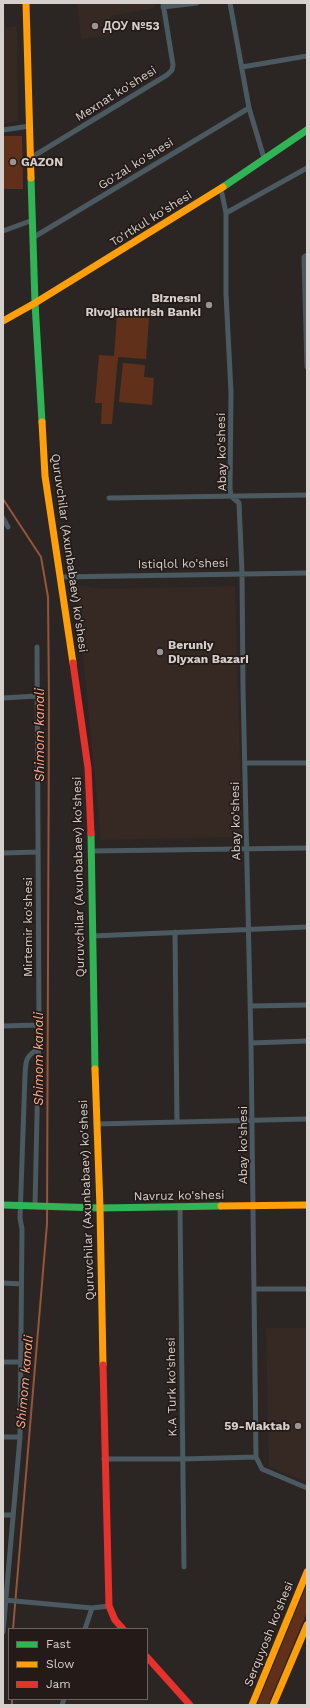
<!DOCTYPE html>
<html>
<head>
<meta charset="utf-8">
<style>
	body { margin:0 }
	#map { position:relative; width:310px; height:1708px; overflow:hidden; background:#2b2624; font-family:"Work Sans",sans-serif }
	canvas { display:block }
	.frame { position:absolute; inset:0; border:4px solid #d6d0cd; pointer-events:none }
	.legend { position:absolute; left:8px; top:1628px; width:140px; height:72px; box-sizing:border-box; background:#241b18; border:1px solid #6b6360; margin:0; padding:5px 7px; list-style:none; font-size:12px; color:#d6d0cd }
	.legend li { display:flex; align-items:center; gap:8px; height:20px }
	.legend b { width:20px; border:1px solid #6b6360 }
</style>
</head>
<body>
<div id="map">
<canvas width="310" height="1708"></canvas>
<div class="frame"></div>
<ul class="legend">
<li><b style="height:5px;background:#30b455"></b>Fast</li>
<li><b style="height:5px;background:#ff9f0a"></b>Slow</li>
<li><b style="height:5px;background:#e5322d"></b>Jam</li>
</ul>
</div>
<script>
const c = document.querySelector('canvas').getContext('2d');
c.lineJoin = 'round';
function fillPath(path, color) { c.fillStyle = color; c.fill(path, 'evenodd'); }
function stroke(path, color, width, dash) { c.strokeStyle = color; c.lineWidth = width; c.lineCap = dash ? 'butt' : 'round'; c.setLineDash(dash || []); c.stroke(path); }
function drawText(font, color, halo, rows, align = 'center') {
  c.font = font + ' "Work Sans",sans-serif'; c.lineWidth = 3.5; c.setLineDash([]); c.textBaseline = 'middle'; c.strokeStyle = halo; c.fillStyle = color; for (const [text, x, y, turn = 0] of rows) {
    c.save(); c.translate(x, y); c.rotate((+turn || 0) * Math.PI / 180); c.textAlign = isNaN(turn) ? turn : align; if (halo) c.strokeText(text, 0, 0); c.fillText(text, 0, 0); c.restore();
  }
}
const built = new Path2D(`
	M77,3h78v5l-45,8 2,19 -31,4z
	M3,9l3,19 10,-2 1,8 1,87 -15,3z
	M76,585l28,4 131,-3 7,251 -141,3z
	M266,1328h41v154l-38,-15z`);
const green = new Path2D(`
	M3,136h19l1,53h-20z
	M117,315l32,3 -3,41 -28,-2 -6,67h-11l1,-21h-7l4,-48 15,1z
	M123,363l22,2 -1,12 10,1 -2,27 -33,-3z
	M307,1584v28l-39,93h-11z`);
const stream = new Path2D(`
	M3,499l38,58 7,40 1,106 -2,521 -34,405
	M12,1705v-6`);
const street = new Path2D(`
	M230,3l19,105 15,50
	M163,7l34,-4
	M242,67l65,-11
	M3,130l27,-4
	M32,157l135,-82 5,-5 1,-5 -10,-62
	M221,189l5,24v81l5,98 -1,96 1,8 8,7 3,70 1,115 8,355 5,414
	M226,213l81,-45
	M3,231l30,-11
	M34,237l215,-129
	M307,255l-3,2 3,110
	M109,498l198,-3
	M3,518l5,9
	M60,577l247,-4
	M3,698l34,-2
	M245,763h62
	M92,851l215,-3
	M3,853l35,-1
	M175,932l2,190
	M92,936l215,-9
	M251,1006l56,-1
	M3,1026l36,-1
	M251,1043l56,-2
	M96,1124l211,-5
	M35,1206l4,-181 -2,-378
	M180,1207l4,360
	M3,1283l18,1
	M255,1289h52
	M3,1362h19
	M3,1437h17
	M104,1459h79l73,-2 6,12 45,19
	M3,1515h10
	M4,1600l88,8 17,-2
	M85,1629l7,-21
	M3,1632l17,-195 2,-208 -2,-11 5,-143c1,-15 0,-18 14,-27
	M62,1705l2,-6`);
const fast = new Path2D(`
	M31,178l4,125 7,119
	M223,187l84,-57
	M91,833l4,236
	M3,1205l97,3 121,-2`);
const slow = new Path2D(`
	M26,3l5,175
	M3,321l32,-18 188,-116
	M42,422l3,54 28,187
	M95,1069l5,139 3,157
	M221,1206l86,-1
	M252,1705l55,-133
	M273,1705l34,-80`);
const jam = new Path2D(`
	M73,663l15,105 3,65
	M103,1365l6,241 6,14 8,9
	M147,1657l43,48`);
const markers = [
	[95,26,4,"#9a9492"],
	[13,162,4,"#9a9492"],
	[209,305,4,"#9a9492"],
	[160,652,4,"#9a9492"],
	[298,1426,4,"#9a9492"]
];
const poiNames = [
	["ДОУ №53",103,26],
	["GAZON",21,162],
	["Biznesni",201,298,"right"],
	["Rivojlantirish Banki",201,312,"right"],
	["Beruniy",168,645],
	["Diyxan Bazari",168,659],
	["59-Maktab",290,1426,"right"]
];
const streetNames = [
	["Mexnat ko'shesi",116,94,-32],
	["Go'zal ko'shesi",136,164,-32],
	["To'rtkul ko'shesi",151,219,-32],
	["Abay ko'shesi",222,452,-91],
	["Quruvchilar (Axunbabaev) ko'shesi",69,553,82],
	["Istiqlol ko'shesi",183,564,-1],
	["Abay ko'shesi",236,821,-91],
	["Quruvchilar (Axunbabaev) ko'shesi",79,877,-91],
	["Mirtemir ko'shesi",28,927,-90],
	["Abay ko'shesi",243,1145,-90],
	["Navruz ko'shesi",179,1196,-1],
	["Quruvchilar (Axunbabaev) ko'shesi",87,1200,-92],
	["K.A Turk ko'shesi",172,1387,-91],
	["Serquyosh ko'shesi",269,1634,-68]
];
const waterNames = [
	["Shimom kanali",40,735,-90],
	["Shimom kanali",39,1059,-90],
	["Shimom kanali",25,1382,-85]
];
fillPath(built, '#362923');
fillPath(green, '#61301b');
stroke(stream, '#96543b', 2);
stroke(street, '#4b5a60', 5);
stroke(fast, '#30b455', 7);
stroke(slow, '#ff9f0a', 7);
stroke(jam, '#e5322d', 7);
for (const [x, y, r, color] of markers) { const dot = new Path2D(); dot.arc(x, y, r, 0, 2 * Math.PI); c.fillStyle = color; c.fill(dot); stroke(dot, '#241b18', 1.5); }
drawText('bold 12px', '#d6d0cd', '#241b18', poiNames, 'left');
drawText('12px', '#d6d0cd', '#241b18', streetNames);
drawText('italic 13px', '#feab8c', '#241b18', waterNames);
</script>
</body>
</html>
